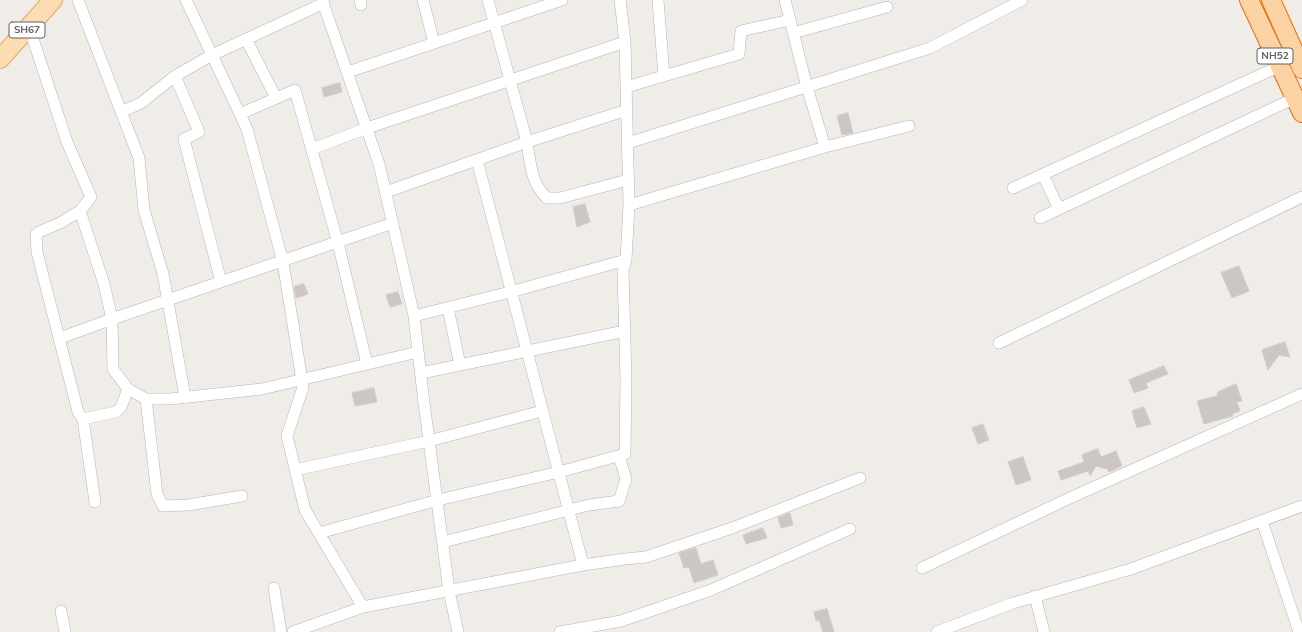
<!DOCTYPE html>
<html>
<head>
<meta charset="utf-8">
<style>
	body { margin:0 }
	canvas { display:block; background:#f0ece7 }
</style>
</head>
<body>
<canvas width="1302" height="632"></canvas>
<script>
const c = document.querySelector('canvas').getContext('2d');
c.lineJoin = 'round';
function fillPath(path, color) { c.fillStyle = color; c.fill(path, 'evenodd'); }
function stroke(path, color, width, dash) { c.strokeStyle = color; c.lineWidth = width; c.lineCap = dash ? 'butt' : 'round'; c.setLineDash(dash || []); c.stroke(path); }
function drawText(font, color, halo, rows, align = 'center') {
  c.font = font + ' Mulish,sans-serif'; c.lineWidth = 3.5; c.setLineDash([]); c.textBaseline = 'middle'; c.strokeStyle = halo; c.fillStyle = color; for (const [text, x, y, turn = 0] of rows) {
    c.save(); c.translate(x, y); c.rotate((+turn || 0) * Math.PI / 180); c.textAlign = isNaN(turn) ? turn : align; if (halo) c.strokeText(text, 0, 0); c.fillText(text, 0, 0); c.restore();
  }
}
const building = new Path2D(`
	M340,83l2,9 -18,5 -2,-9z
	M848,113l5,20 -11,2 -5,-19z
	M585,204l5,18 -13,5 -4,-20z
	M1239,266l10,25 -17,7 -11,-25z
	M304,284l4,10 -12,4 -2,-11z
	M398,292l4,12 -12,3 -4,-12z
	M1285,342l5,15 -11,-2 -11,15 -6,-20z
	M1164,366l4,8 -22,9 2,5 -14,5 -5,-13z
	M1236,384l6,17 -5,1 3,9 -8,3 1,2 -29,8 -7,-23 20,-5 1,-4z
	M374,388l3,14 -22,4 -3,-13z
	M1144,407l7,17 -14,4 -5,-17z
	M983,424l6,16 -11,4 -6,-16z
	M1098,449l3,8 15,-6 6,15 -13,6 -2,-3 -11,-3 -6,10 -2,-5 -27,9 -3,-9 26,-9 -2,-7z
	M1023,457l8,23 -15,5 -8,-23z
	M790,513l3,12 -12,3 -3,-10z
	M763,528l4,10 -21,6 -3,-9z
	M696,548l5,16 12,-4 5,15 -24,8 -5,-16 -5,1 -5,-15z
	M827,609l7,23h-11l-4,-12 -3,1 -2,-9z`);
const minor = new Path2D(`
	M78,0l61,158 5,52 19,64 22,123
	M186,0l61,129 36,133 20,125 -16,49 18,74 58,97 220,-42 42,-6 21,-2 86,-29 128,-50
	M322,0l57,164 35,152 10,87 25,188 9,41
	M360,0l1,5
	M423,0l11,43
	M620,0l5,42 4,163 196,-58 84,-21
	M658,0l6,76
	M785,0l22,87 18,60
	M29,27l38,115 24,55 -11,14 24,73 8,35 1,50 15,20 18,10h24l92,-10 156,-37
	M793,33l94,-26
	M246,39l30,59
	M348,72l214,-72
	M626,87l113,-33 2,-23 49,-11
	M627,110l-100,32c3,19 4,42 20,56h13l68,-18
	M121,112l20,-9 34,-27
	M240,114l55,-24 43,153 29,121
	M628,143l302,-95 92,-48
	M312,149l55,-21 258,-86
	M477,160l106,405
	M1043,175l16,34
	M1013,188l267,-122
	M386,192l141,-50 -39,-142
	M80,211l-20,12 -21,9 -3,3 1,17 41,160 5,7 12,83
	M1040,218l255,-120
	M221,282l-37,-143 15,-7 -24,-56 37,-21 112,-52
	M448,308l12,57
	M414,316l96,-24 116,-32
	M60,338l52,-19 281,-96
	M999,343l303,-146
	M421,373l204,-42
	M146,399l11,95 6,12 25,-1 54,-9
	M83,419l33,-7 5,-5 7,-18
	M295,470l134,-29 113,-30
	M1262,521l37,111
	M319,533l119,-33 121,-28 66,-18 1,-74 -3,-110 3,-10 3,-55
	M443,542l146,-37 30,-4 7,-22 -7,-23
	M922,568l150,-71 230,-103
	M274,588l7,44
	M1035,596l9,36
	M61,611l4,21
	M293,632l70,-25
	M560,632l61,-11 90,-31 139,-61
	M937,632l76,-29 118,-34 171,-63`);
const primary = new Path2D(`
	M0,59l53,-59`);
const trunk = new Path2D(`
	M1249,0l53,113
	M1271,0l31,69`);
const shields = [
	[27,30,36],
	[1275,56,36]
];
const shieldNames = [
	["SH67",27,30],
	["NH52",1275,56]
];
fillPath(building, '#ccc7c4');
stroke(building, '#d5ccc6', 1);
stroke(minor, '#b2b6b9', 12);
stroke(primary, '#eba565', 20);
stroke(trunk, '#ec6f0b', 20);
stroke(minor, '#fff', 11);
stroke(primary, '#fbddb1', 18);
stroke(trunk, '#fad2a4', 18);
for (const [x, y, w] of shields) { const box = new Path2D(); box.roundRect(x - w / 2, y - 8, w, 16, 3); c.fillStyle = '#fff'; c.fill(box); stroke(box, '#5f6467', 1); }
drawText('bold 10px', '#5f6467', null, shieldNames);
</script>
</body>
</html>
